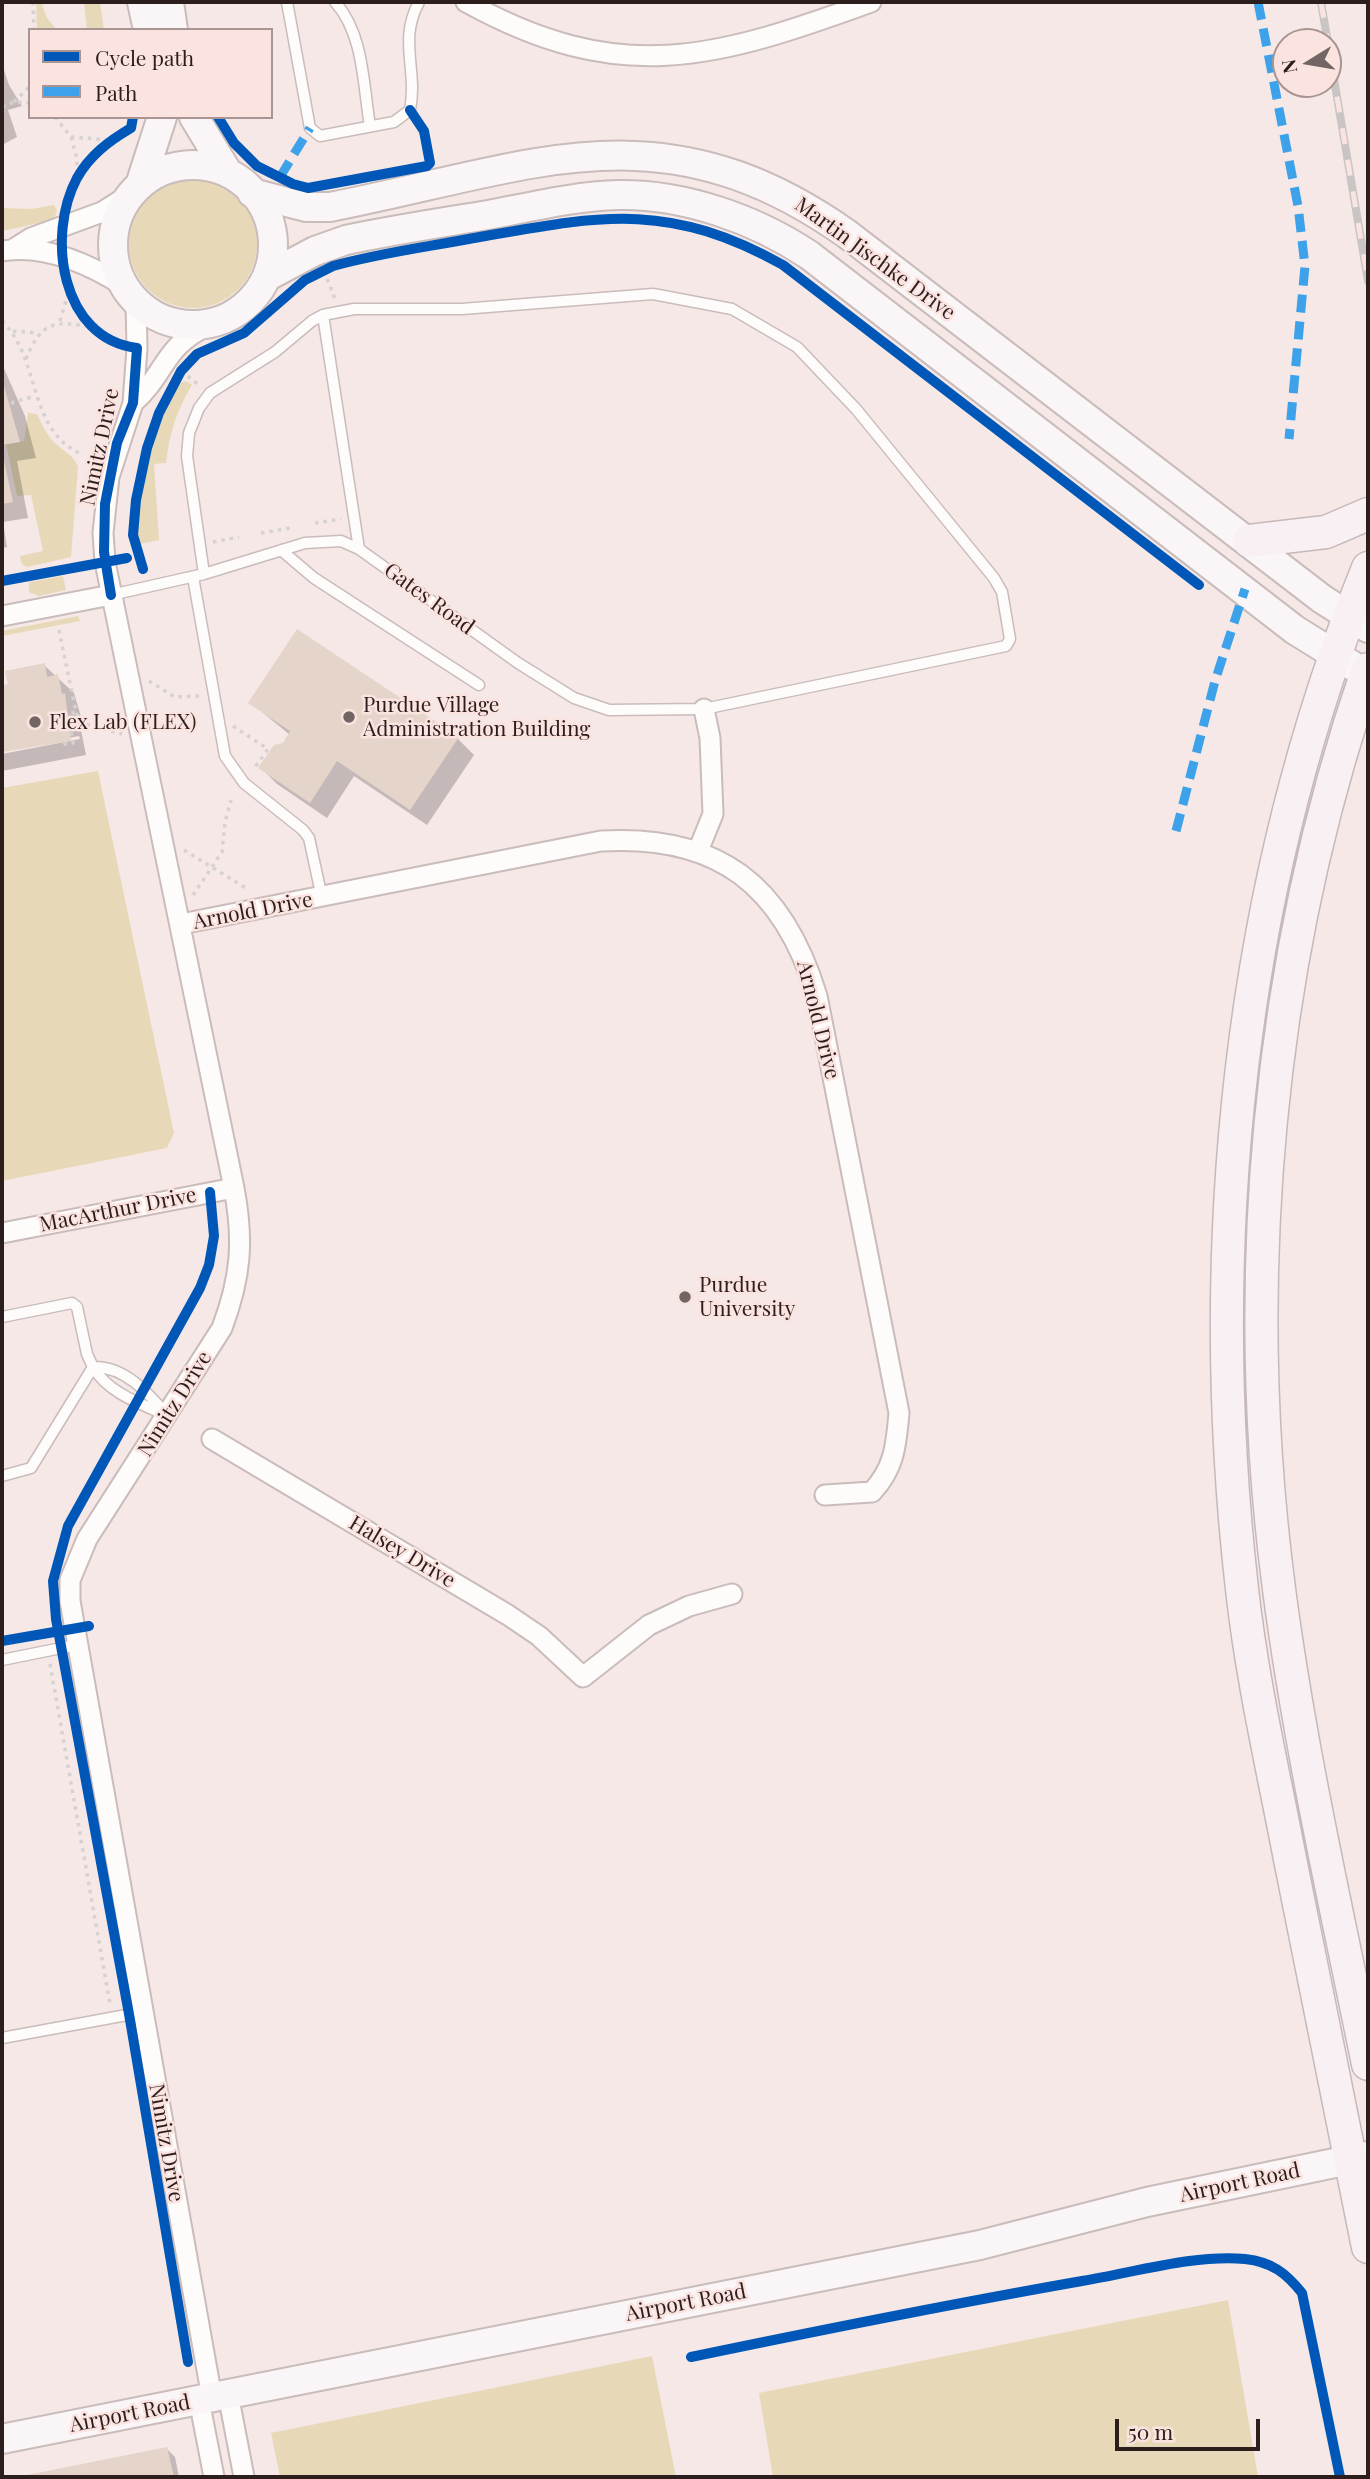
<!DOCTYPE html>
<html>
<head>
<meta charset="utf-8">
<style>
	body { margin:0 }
	#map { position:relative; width:1370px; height:2479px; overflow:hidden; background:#f5e8e6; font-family:"Playfair Display",serif }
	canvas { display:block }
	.frame { position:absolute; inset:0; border:4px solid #2c1e1c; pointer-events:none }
	.legend { position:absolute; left:28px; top:28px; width:245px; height:91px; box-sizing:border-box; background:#fbe3e0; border:2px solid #a89492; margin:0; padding:9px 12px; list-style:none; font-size:21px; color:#2c1e1c }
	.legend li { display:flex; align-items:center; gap:14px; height:35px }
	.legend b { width:35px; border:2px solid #a89492 }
	.north { position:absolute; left:1272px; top:28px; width:70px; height:70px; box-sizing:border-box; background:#fbe3e0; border:2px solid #a89492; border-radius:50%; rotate:259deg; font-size:19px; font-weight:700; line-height:28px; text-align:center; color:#2c1e1c }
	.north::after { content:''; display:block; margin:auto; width:24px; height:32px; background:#726563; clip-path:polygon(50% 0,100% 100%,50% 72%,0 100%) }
	.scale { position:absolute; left:1115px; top:2419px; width:145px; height:32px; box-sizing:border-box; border:4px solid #2c1e1c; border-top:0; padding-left:9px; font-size:21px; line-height:24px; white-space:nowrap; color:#2c1e1c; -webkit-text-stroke:5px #fbe3e0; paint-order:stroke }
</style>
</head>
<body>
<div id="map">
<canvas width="1370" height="2479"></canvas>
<div class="frame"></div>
<ul class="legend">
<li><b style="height:9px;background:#0057b8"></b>Cycle path</li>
<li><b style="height:9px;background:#3ea2ea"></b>Path</li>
</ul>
<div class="north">N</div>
<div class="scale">50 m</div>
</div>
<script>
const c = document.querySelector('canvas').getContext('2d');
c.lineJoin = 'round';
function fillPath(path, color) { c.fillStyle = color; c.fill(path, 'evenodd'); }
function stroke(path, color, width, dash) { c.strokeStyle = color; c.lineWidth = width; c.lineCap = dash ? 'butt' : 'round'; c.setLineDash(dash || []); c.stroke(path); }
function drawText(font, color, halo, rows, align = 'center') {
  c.font = font + ' "Playfair Display",serif'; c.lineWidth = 5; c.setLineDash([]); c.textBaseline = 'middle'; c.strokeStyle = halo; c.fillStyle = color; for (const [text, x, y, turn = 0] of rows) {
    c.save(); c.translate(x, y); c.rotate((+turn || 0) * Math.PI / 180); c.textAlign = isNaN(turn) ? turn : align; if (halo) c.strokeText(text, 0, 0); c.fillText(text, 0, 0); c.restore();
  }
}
const green = new Path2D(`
	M36,2h5l6,16 10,12h-20z
	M84,2h16l4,28h-17z
	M129 244a64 64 0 1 1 128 0a64 64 0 1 1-128 0Z
	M54,205l3,5 -3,10 -52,11v-23l29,1z
	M186,381l6,4c-15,25 -23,49 -26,78l-12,1 5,76 -19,4 -3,-13c7,-50 12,-106 43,-148z
	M28,413l9,1c5,11 10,21 18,29 9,9 19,12 23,24l-7,90 -44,10 -5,-3 -2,-8 23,-5 -12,-56 -14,1 -11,-52 18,-3z
	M63,576l3,14 -27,6 -10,-4v-10z
	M78,616l2,5 -78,15v-5z
	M98,771l76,362 -7,15 -165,33v-393z
	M1228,2300l30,177h-485l-14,-84z
	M652,2356l24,121h-396l-9,-44z`);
const shadow = new Path2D(`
	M2,64l7,21 13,21 -14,4 9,27 -15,8z
	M2,364l23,52 11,42 -19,3 11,57 -25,4 4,25 -5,1z
	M298,631l160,108 16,16 -47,70 -73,-49 -27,42 -50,-34 -16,-16 29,-33 -39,-32z
	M44,665l30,28 8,27h-3l7,35 -84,16v-17l78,-15 -1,-3 -77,15v-64l8,-1z
	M167,2449l8,8 4,20h-154z`);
const building = new Path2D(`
	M2,379l18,63 -18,3z
	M2,452l11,50 -11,2z
	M297,629l162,108 -49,73 -73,-49 -27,42 -52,-35 16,-23 9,-2 7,-12 -42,-28z
	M45,663l2,14 11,-3 4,20 3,-1 6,48 -69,11v-66l6,-2 -3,-13z
	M167,2447l7,30h-151l-1,-1z`);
const path = new Path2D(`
	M33,2l1,28
	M14,102l16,-16
	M2,107l12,-5 16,1
	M55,117l16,20 39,3
	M71,137l6,22v19
	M324,271l11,28
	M2,321c40,39 24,109 81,134
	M60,321l10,-34
	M13,331l25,2
	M26,359c15,-37 28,-39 65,-32
	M181,371l18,14
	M11,403l24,-7
	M315,523l26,-4
	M261,533l29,-5
	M213,542l26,-5
	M59,630l17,82 -8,2 5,29 -8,1 -1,-3
	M149,681l26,16 24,-1
	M76,713l5,10 41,11
	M233,726l35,23 -15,21
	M184,850l65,40
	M193,895l29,-43 3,-30 6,-22
	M50,1664l60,340`);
const lane = new Path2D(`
	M287,2l23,126 10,8 74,-14 16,-12c8,-40 -12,-70 9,-108
	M335,2c29,32 28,83 35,124
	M323,315l36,234
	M281,550l33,28 165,107
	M193,577l32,179 19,27 59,47 6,8 13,60
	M111,595l93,-21 101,-31 36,-2 18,8 159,114 56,35 35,12 95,-1 302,-63 4,-7 -8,-47 -8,-14 -138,-169 -59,-62 -65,-38 -79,-15 -191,15h-108l-31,6 -11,6 -37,31 -65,41 -11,15 -10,25 -2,23 17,118
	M2,1317l70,-14 5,4 10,47 6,13 -62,101 -29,8
	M93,1367c32,-1 55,26 75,49 -27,-12 -60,-23 -75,-49z
	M2,1660l74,-15
	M2,2038l141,-26`);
const street = new Path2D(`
	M466,2c154,85 248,57 405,0
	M12,250l19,-12 71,-26 24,-15
	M2,251c42,-7 87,13 122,35
	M136,303l1,45 -4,55 -24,74 -6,56 2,29 129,626c10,53 7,89 -12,140l-135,211 -17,41v21l142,797
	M133,403c34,-30 29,-57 78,-79
	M2,616l109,-21
	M698,851l15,-37 -3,-76 -6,-29
	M181,924l420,-83c117,-7 182,44 216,155l82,417c-3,32 -4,54 -27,79l-47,3
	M2,1233l232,-45
	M212,1439l296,176 31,21 44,41 66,-52 40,-19 43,-12
	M228,2394l16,83
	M199,2400l15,77`);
const secondary = new Path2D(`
	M142,2l6,28
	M169,2l4,28
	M194,117l34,56
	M113 245a80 80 0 1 1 160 0a80 80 0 1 1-160 0Z
	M141,182l21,-65
	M252,193l54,14h24c201,-39 330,-105 517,27l475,365 46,29
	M268,276l47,-25 31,-11c47,-10 94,-17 142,-25 43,-8 87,-19 131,-20 65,-1 136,24 190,60l486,375 71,44
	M2,2439l978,-194 167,-43 221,-46`);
const primary = new Path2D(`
	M1249,541l77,-9 42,-18
	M1368,568c-130,321 -165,678 -126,1021 10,91 31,181 48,270 26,129 52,258 78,388
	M1368,669c-101,292 -129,614 -89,920 21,160 57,317 89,475`);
const rail = new Path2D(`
	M1321,2l47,279`);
const quiet = new Path2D(`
	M1258,2l40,204 7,60 -16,173
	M280,177l30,-49
	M1176,831l39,-150 30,-92`);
const cycleway = new Path2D(`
	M218,117l16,26 23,23 36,18 15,4 119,-22 3,-3 -6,-32 -14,-21
	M143,569l-10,-34 3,-35 11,-52 12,-35 22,-42 16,-17 47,-21 61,-53 28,-14c46,-13 94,-19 141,-28 125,-22 192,-38 309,27l416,320
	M2,581l125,-23
	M111,595l-7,-43 1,-48 12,-61 16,-40 4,-55c-76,-9 -91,-112 -60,-170 13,-23 32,-37 54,-50l2,-11
	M2,1641l87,-15
	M691,2357c130,-27 260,-53 391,-76 50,-8 113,-27 163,-22 27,3 41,14 57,34l38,184
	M188,2362l-59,-348 -73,-395 -3,-38 15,-55 132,-238 9,-23 5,-29 -4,-44`);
const markers = [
	[349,717,7,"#726563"],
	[35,722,7,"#726563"],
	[685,1297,7,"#726563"]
];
const streetNames = [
	["Martin Jischke Drive",875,259,36],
	["Nimitz Drive",100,447,-78],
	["Gates Road",429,599,36],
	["Arnold Drive",253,911,-11],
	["Arnold Drive",818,1020,76],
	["MacArthur Drive",118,1210,-11],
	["Nimitz Drive",175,1404,-58],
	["Halsey Drive",402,1552,31],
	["Nimitz Drive",166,2143,80],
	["Airport Road",1240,2183,-12],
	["Airport Road",686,2303,-11],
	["Airport Road",130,2414,-11]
];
const poiNames = [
	["Purdue Village",363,705],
	["Administration Building",363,729],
	["Flex Lab (FLEX)",49,722],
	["Purdue",699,1285],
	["University",699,1309]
];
fillPath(green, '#e7d9b8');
fillPath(shadow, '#0003');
fillPath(building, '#e4d4c9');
stroke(lane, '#c9bcba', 13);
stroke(street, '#c9bcba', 23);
stroke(secondary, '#c9bcba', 32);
stroke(primary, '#c7b8ba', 35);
stroke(path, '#d6d2d2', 3.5, [3.5, 5]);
stroke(lane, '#fefcfb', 10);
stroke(street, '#fefcfb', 19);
stroke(secondary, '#faf6f7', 28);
stroke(primary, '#f8f0f2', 32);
stroke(rail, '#c9c5c4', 8);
stroke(rail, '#fbe3e0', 5, [16]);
stroke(quiet, '#3ea2ea', 9, [18, 9]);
stroke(cycleway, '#0057b8', 10);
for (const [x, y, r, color] of markers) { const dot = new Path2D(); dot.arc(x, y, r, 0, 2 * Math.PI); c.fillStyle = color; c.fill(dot); stroke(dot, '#fbe3e0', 2.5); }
drawText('21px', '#2c1e1c', '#fbe3e0', streetNames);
drawText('21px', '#2c1e1c', '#fbe3e0', poiNames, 'left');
</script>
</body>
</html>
